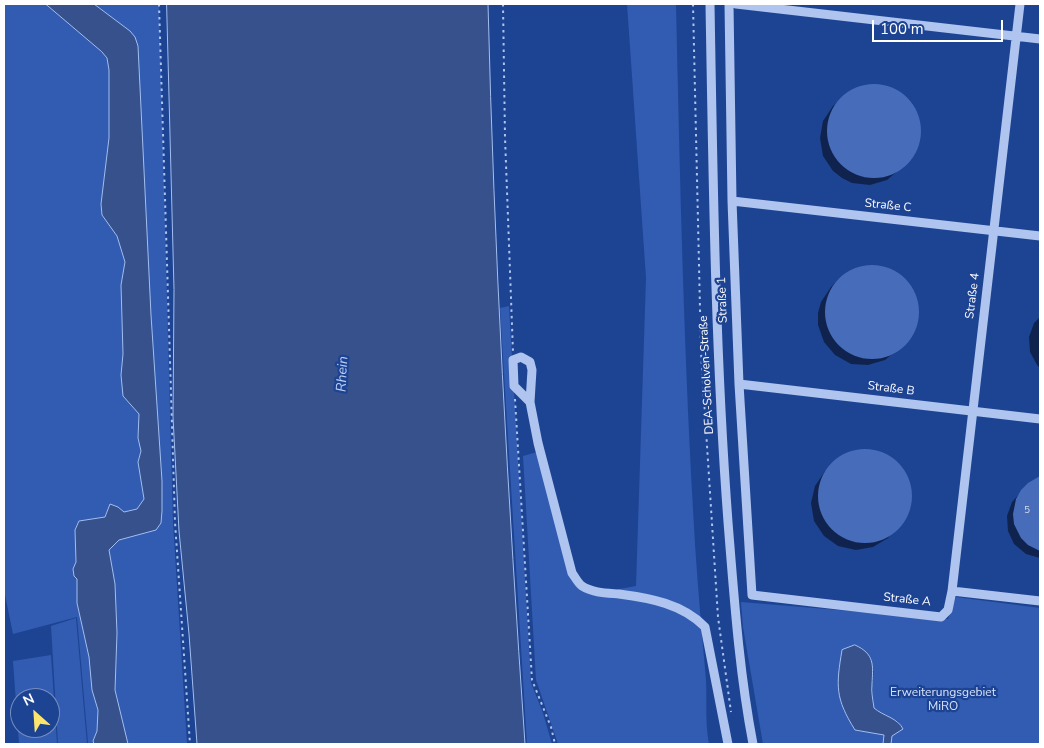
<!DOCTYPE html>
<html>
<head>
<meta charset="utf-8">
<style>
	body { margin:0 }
	#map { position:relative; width:1044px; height:748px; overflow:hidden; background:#1d4393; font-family:"Nunito Sans",sans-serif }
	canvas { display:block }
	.frame { position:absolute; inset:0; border:5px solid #fff; pointer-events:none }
	.north { position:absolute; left:10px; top:688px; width:50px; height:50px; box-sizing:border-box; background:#1d4393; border:1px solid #778ebe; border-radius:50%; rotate:334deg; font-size:14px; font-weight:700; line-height:20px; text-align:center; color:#fff }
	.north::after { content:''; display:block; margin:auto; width:18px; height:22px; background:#fde56e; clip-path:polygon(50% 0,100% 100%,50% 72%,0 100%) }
	.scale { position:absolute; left:872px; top:20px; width:131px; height:22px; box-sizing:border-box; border:2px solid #fff; border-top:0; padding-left:6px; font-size:15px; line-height:18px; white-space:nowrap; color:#fff; -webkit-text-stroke:4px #1d4393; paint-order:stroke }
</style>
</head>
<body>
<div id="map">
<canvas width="1044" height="748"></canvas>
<div class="frame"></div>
<div class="north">N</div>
<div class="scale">100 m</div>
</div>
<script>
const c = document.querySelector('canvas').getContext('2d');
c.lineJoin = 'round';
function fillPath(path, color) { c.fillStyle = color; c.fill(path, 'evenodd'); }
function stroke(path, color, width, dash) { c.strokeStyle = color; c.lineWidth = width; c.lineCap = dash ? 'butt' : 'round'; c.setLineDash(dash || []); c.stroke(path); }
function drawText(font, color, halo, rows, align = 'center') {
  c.font = font + ' "Nunito Sans",sans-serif'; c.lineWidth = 4.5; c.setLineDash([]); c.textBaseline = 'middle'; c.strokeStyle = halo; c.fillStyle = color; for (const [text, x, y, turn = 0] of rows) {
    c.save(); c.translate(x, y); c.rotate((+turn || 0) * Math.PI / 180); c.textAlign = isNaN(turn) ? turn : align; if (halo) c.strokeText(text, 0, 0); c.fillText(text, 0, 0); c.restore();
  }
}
const green = new Path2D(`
	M4,4h42l56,48 5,6 2,12v68l-8,66 1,11 15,21 8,26 -4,23 2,69 -2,21 3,21 15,18 -1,24 3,12 -3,12 6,37 -7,10 -13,4 -14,-9 -5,13 -26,4 -4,9 1,32 -3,7 1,7 3,3v24l12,54 3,33 6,20 -1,21 -4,10 1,3 -6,-1 -11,-126 -64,17 -9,-44z
	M94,4h65l14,518 14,222h-59l-13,-54 2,-57 -2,-49 -6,-34 10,-10 42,-17 1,-42 -32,-450z
	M627,4h49c4,180 8,360 19,540 3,46 7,91 11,136 1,22 -1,43 3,64h-151l-22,-64 -13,-224 14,-4 33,123 21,19 45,-8 10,-308z
	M509,306l22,377 12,30 9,31h-25l-27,-436z
	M956,597l84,11v136h-277l-20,-117 -2,-25 207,17zM874,670l-2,16 2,22 6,5 20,9 -57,-11z
	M76,618l11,126h-29l-7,-118z
	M51,655l6,89h-38l-6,-83zM20,698h30v30h-30z`);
const water = new Path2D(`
	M46,4h48l36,27 5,6 3,9 13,269 11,166v30l-1,12 -5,7 -37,10 -10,10 6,34 2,49 -2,57 13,54h-34l-1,-3 4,-10 1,-21 -6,-20 -3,-33 -12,-54v-24l-3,-3 -1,-7 3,-7 -1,-32 4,-9 26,-4 5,-13 8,3 6,5 13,-3 7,-10 -6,-37 3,-11 -3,-13 1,-24 -16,-18 -2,-21 2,-21 -2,-69 4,-23 -8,-26 -15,-21 -1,-11 8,-66v-68l-2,-12 -5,-6z
	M167,4h321c6,247 20,494 37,740h-328l-8,-110 -10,-103 -6,-114 1,-127z
	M855,645c20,9 18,20 17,39 -1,8 1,16 2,24 9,8 24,10 29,21l-11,7 -1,8h-8l1,-9 -29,-5c-20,-32 -19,-44 -13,-80z`);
const shadow = new Path2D(`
	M873,85l17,3 15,9 11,14 4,17 -3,18 -8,15 -22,19 -17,5 -18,-2 -10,-5 -9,-7 -10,-15 -3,-18 3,-17 10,-15 8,-7 14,-10z
	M871,266l17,2 15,10 11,14 4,17 -2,18 -9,15 -22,18 -17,5 -17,-1 -16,-9 -11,-13 -6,-17v-12l3,-11 10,-15 8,-8 15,-10z
	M1040,317v51l-3,-3 -7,-13 -1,-15 5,-14z
	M864,450l18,3 15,9 10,14 4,18v11l-4,11 -19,22 -15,9 -17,3 -18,-4 -14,-10 -10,-15 -3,-18 4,-17 10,-15 22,-17z
	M1040,478v80l-14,-4 -12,-10 -6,-13 -1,-15 5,-14 10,-11z`);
const building = new Path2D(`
	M827 131a47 47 0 1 1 94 0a47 47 0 1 1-94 0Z
	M825 312a47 47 0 1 1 94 0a47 47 0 1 1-94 0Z
	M818 496a47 47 0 1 1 94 0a47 47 0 1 1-94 0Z
	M1040,476v75l-12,-6 -7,-7 -7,-14 -1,-10 3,-15 5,-9 7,-7z`);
const path = new Path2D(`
	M159,4l16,518 15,222
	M503,4l2,133 8,215
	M693,4l8,348 17,265 13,95
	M515,399l17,281 19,47 4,17`);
const minor = new Path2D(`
	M710,4c3,173 5,346 18,518 6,74 11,149 25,222
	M729,4l3,197 7,183 13,211 189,22 7,-7 4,-19 88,10
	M736,4l304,35
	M732,201l308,35
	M739,384l301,35
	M530,402l2,-32 -2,-8 -9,-5 -8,3 1,26 16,16 8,41 34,130c3,4 6,10 10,13 11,7 25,7 37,8 31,4 64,10 86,33l23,117
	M952,591l68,-587`);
const numberNames = [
	["5",1027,511]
];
const streetNames = [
	["Straße C",888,206,6],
	["Straße 4",973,296,-83],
	["Straße 1",723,300,-92],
	["DEA-Scholven-Straße",707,375,-93],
	["Straße B",891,389,7],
	["Straße A",907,600,6]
];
const parkNames = [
	["Erweiterungsgebiet",943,693],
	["MiRO",943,707]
];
const waterNames = [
	["Rhein",343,374,-87]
];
fillPath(green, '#325cb1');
fillPath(water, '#36518c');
stroke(water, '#a3bef0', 1);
fillPath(shadow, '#0007');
fillPath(building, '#466cba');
stroke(path, '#afc4ee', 2, [2.5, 4]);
stroke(minor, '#afc4ee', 9);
drawText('10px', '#d1daee', null, numberNames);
drawText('12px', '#fff', '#1d4393', streetNames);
drawText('12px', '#d6e2fa', '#1d4393', parkNames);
drawText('italic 14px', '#bccff5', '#1d4393', waterNames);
</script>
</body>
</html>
